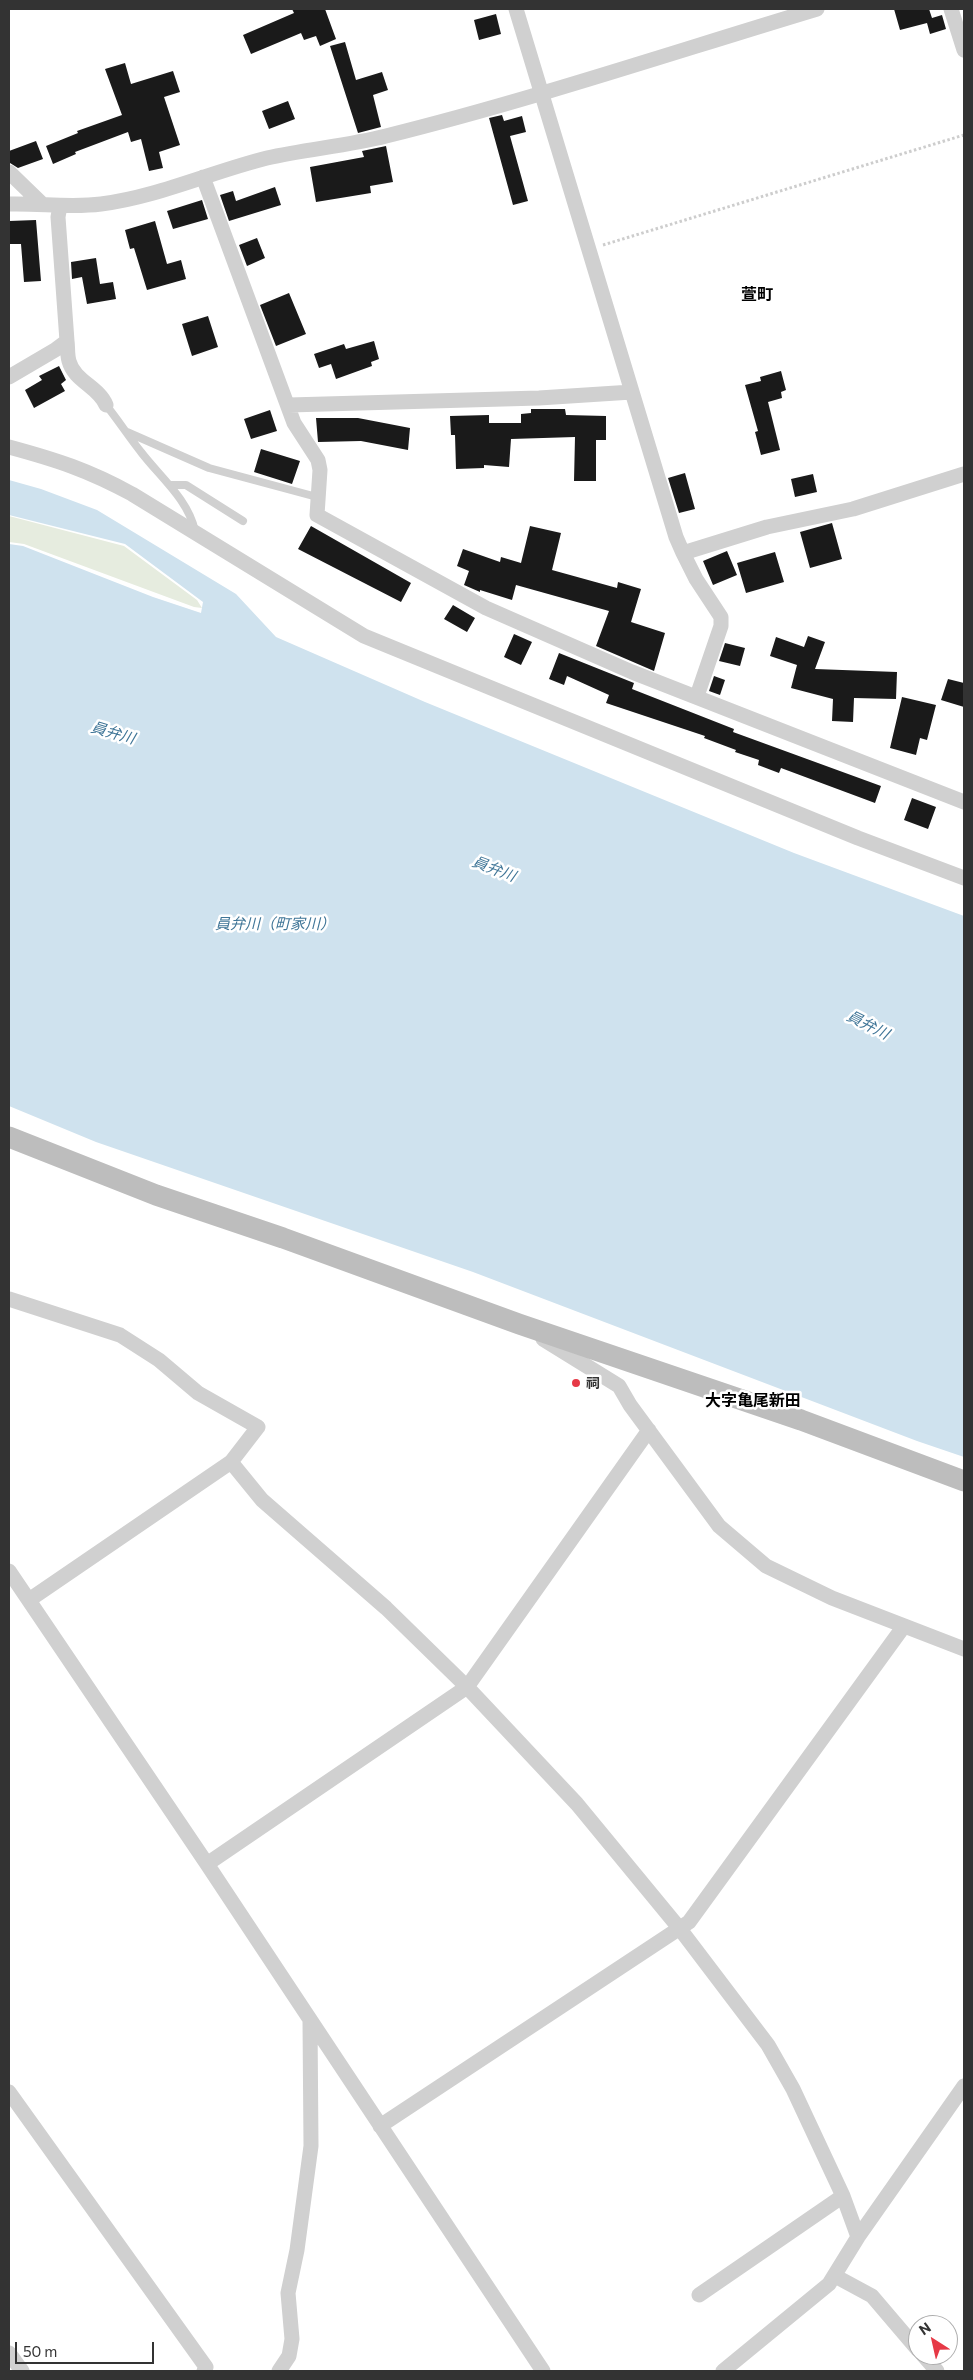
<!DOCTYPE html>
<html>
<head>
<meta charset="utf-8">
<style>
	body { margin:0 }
	#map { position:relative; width:973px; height:2380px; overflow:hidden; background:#fff; font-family:Commissioner,sans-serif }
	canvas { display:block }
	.frame { position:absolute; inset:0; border:10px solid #333; pointer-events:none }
	.north { position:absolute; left:908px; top:2315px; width:50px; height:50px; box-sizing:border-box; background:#fff; border:1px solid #adadad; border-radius:50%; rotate:325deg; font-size:14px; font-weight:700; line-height:20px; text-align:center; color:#333 }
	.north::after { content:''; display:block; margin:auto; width:18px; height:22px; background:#e63946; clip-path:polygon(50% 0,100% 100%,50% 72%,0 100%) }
	.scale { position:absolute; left:15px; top:2342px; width:139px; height:22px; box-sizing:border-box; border:2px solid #333; border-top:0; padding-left:6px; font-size:15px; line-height:18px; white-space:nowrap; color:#333; -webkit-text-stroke:4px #fff; paint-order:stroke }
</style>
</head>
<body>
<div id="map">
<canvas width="973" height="2380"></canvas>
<div class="frame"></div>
<div class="north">N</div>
<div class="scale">50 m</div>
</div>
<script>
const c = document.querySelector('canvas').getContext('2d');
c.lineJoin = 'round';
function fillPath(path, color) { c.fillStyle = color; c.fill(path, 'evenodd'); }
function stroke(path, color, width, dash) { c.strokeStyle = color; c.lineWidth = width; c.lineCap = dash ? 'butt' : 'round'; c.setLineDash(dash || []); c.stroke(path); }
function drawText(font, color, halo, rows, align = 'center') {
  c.font = font + ' Commissioner,"Noto Sans JP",sans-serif'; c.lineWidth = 5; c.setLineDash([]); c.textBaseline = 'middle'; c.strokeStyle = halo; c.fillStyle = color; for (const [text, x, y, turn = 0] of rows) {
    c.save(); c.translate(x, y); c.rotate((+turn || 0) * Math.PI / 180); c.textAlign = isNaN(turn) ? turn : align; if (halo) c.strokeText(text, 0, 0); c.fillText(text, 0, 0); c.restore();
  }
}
const green = new Path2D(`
	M9,516l115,30 73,54 5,8 -8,-1 -170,-63 -15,-2z`);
const water = new Path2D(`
	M9,480l32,9 56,21 139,84 40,43 149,65 369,151 170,63v541l-47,-16 -444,-169 -377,-130 -87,-36v-562l14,2 130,51 48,16 2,-11 -78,-58 -116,-29z`);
const building = new Path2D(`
	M292,9h33l11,30 -16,7 -4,-10 -12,4 -3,-7 -50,21 -8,-19 51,-22z
	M894,9h35l3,9 10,-3 4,14 -16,5 -3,-11 -27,7z
	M496,14l5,20 -22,6 -5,-20z
	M345,42l11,38 26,-8 6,18 -15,5 8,32 -23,6 -28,-87z
	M125,63l6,21 42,-13 7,21 -16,5 16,48 -21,7 4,16 -14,3 -8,-32 -10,3 -3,-10 -53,20 1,2 -23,10 -7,-18 32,-13 -1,-2 45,-16 -17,-46z
	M288,101l7,18 -26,10 -7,-18z
	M502,115l2,6 18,-5 4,16 -16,4 18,65 -15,4 -24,-87z
	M36,141l7,18 -25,9 -8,-5 -1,-12z
	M386,146l7,36 -23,4 1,7 -55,9 -6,-35 54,-10 -2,-6z
	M275,187l6,18 -52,16 -9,-26 13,-4 3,10z
	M202,200l6,19 -35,10 -6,-18z
	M36,220l5,61 -17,1 -3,-38h-12v-23z
	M155,221l12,43 14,-4 5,19 -39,11 -13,-42 -4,1 -5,-19z
	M257,238l8,20 -18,8 -8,-21z
	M96,258l4,26 13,-2 3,17 -29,5 -5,-27 -10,2 -1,-17z
	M289,293l17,41 -30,12 -16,-41z
	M208,316l10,31 -26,9 -10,-32z
	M374,341l5,18 -8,3 1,4 -36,13 -5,-15 -12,4 -5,-14 30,-10 2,5z
	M59,366l7,14 -5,4 4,7 -31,17 -9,-18 17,-10 -3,-4z
	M781,371l5,19 -5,2 1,6 -14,4 12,48 -19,5 -6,-23 3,-1 -13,-46 16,-4 -1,-4z
	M531,409h34l1,6 40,1v24h-10v41h-22l1,-44 -64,2 -2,28 -25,-2v3l-28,1 -1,-34h-4l-1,-19 39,-1v8h32v-9l10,-1z
	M270,410l7,21 -26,8 -7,-20z
	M316,418h42l52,10 -2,22 -47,-9 -43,1z
	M261,449l39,12 -8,23 -38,-12z
	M685,473l10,36 -16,4 -11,-35z
	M813,474l4,18 -22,5 -4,-18z
	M832,523l10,36 -32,9 -10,-36z
	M311,526l100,57 -10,19 -103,-53z
	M530,526l31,7 -9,37 65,18 1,-6 23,7 -10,33 34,11 -11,38 -58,-25 13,-35 -93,-26 -4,15 -32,-10v2l-16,-7 5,-14 -12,-5 6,-17 37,13 1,-5 20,6z
	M727,551l10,24 -24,10 -10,-24z
	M775,552l9,30 -38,11 -9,-30z
	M453,605l22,13 -8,14 -23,-13z
	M514,634l18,8 -11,23 -17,-8z
	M808,636l17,6 -10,27 82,3 -1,27 -42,-1 -1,24 -21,-1 1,-22 -42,-11 6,-23 -27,-9 6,-19 28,10z
	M725,643l20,5 -5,18 -21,-5z
	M559,653l75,30 -2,6 102,40 -1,3 148,54 -6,17 -94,-35 -2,5 -21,-8 1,-5 -24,-8 1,-2 -32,-12 1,-2 -99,-33 3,-8 -42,-19 -3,9 -15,-6z
	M714,676l11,4 -5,15 -11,-4z
	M948,679l16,4v24l-23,-7z
	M902,697l34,8 -9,35 -7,-2 -4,17 -26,-7z
	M912,798l24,9 -8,22 -24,-9z`);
const path = new Path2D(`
	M603,245l361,-110`);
const lane = new Path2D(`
	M106,405c12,15 23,32 35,47 19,25 47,47 54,79
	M127,432l82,36 108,29
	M170,485h16l57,36`);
const street = new Path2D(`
	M516,9l160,528 7,16 84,-26 86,-18 111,-35
	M951,9l13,41
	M9,172l32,31
	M203,177l91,246 24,37 2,10 -3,45 169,93 146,64 332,130
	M9,204c31,-1 61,4 92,0 56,-7 110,-32 166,-46 39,-9 80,-12 119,-22 145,-36 288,-84 431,-127
	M67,341c1,6 0,13 2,20 5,20 30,26 37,44
	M9,377l46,-27 12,-9 -9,-124 2,-11
	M289,405l250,-7 93,-6
	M9,447c48,13 79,23 123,47l232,142 494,202 106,40
	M683,553l13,26 25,38v9l-24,70
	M9,1299l111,36 39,25 39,33 60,34 -27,35 -202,138
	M543,1339l76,47 11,19 89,121 47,40 66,32 132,51
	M231,1462l31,38 124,108 81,79 110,117 103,125 88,116 25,44 50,107 15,41
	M9,1571l198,293 336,507
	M207,1864l260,-177 182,-257
	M9,2092l197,275 -2,4
	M380,2126l309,-204 215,-296
	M835,2276l37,20 46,54
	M699,2295l144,-99
	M9,2353l13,18
	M923,2355l14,16
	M279,2371l10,-15 3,-17 -4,-46 9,-43 14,-104 -1,-125
	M723,2371l106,-87 29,-47 106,-151`);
const secondary = new Path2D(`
	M9,1137l147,58 127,43 236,86 282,96 163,61`);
const markers = [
	[576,1383,5,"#e63946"]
];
const poiNames = [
	["祠",586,1383]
];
const waterNames = [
	["員弁川",113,733,16],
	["員弁川",494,869,21],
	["員弁川（町家川）",275,924],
	["員弁川",868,1025,27]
];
const quarterNames = [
	["萱町",757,295],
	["大字亀尾新田",753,1401]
];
fillPath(green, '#e6ecdf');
fillPath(water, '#cfe2ee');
fillPath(building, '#1a1a1a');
stroke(path, '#cdcdcd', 3, [2.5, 2.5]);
stroke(lane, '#d0d0d0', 8);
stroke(street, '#d0d0d0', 15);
stroke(secondary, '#bdbdbd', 21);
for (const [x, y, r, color] of markers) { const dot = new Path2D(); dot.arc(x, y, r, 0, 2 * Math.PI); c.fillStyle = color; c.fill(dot); stroke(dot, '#fff', 2); }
drawText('bold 14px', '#333', '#fff', poiNames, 'left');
drawText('italic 15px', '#3f7597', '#fff', waterNames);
drawText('bold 16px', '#000', '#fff', quarterNames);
</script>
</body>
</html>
